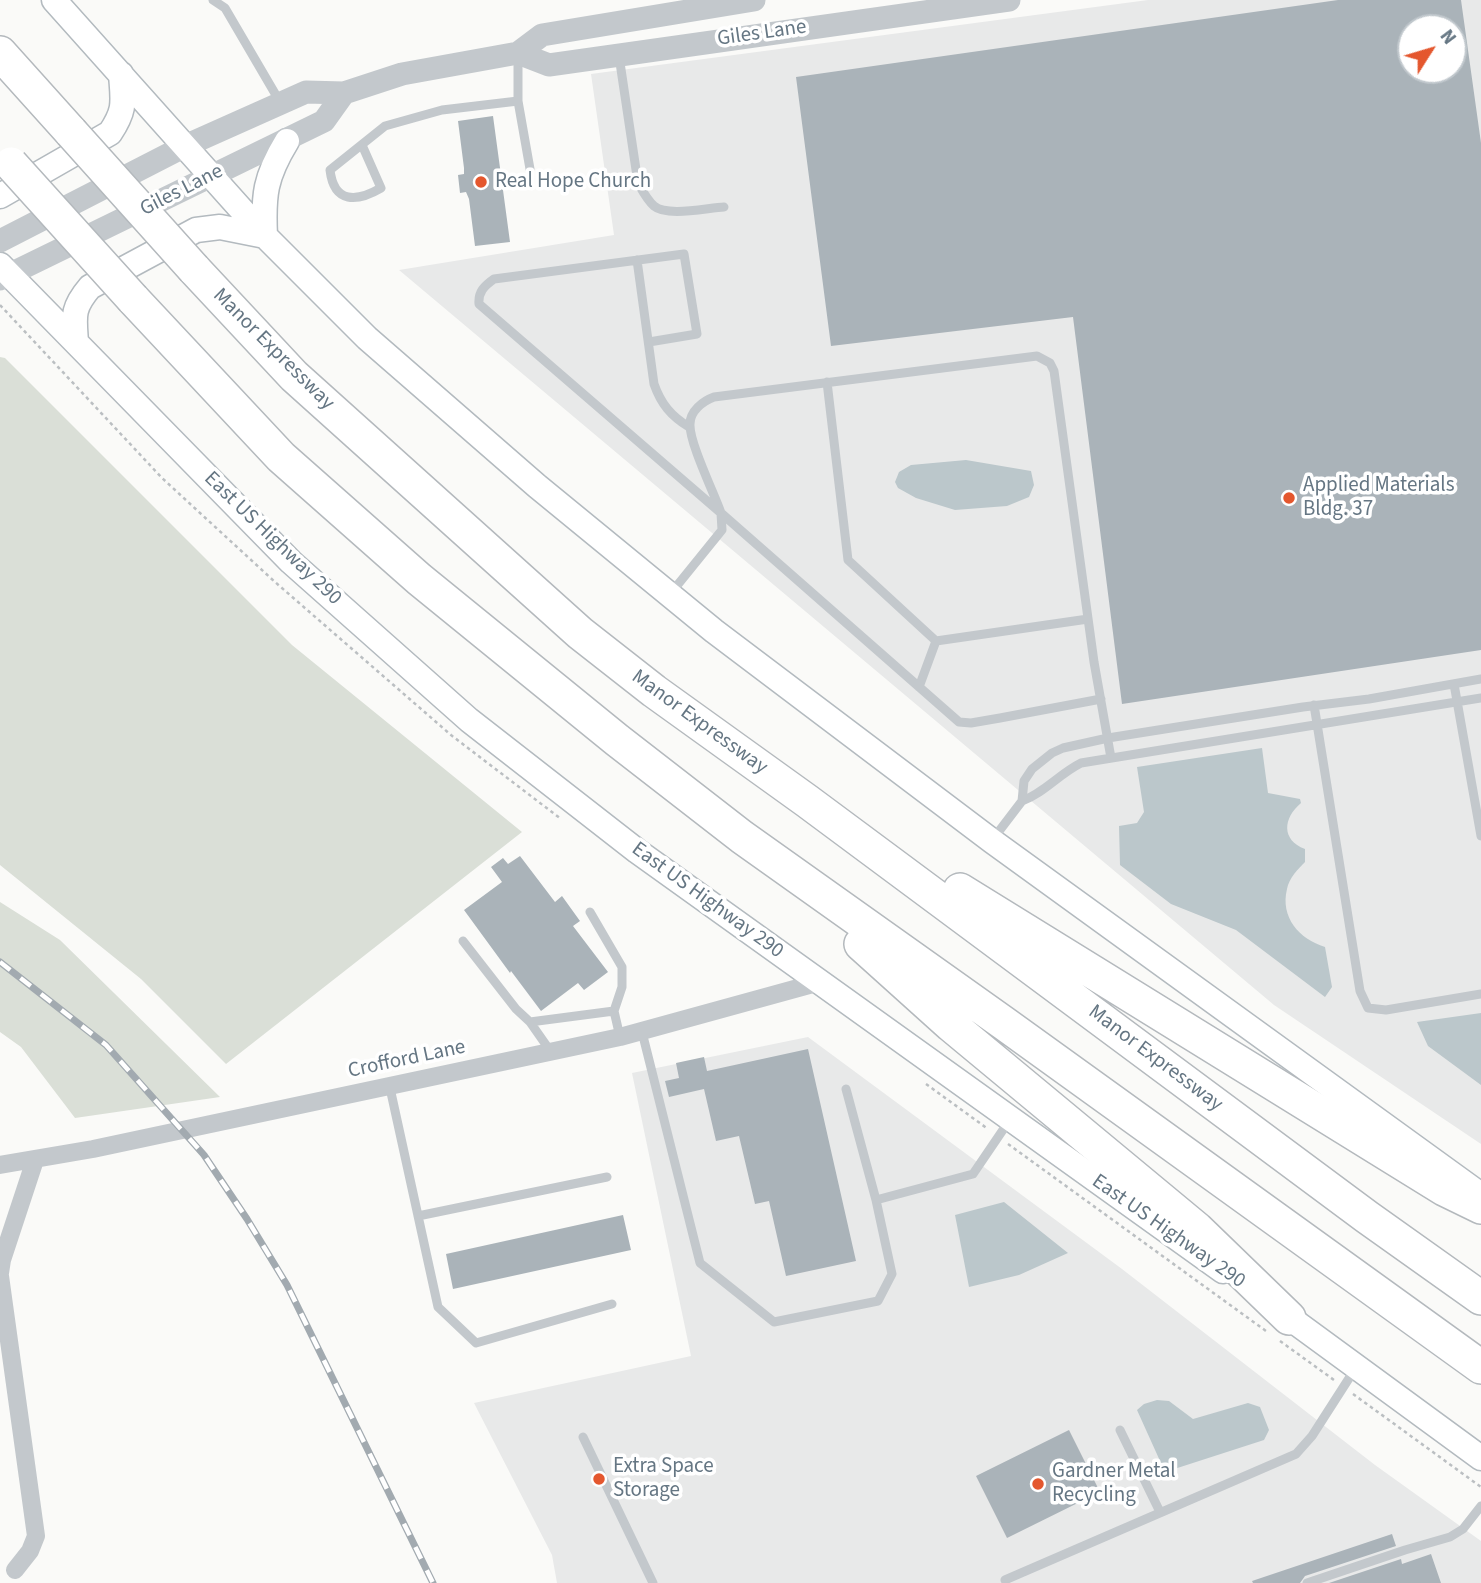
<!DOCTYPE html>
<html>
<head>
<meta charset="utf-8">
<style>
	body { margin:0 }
	#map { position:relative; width:1481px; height:1583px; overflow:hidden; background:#fafaf8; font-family:"Source Sans 3",sans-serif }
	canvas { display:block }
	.north { position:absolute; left:1397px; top:14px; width:70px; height:70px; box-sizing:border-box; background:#fff; border:2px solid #c1c8cd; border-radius:50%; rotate:53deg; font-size:19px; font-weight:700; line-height:28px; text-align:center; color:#657683 }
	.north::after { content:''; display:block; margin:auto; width:24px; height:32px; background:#e4572e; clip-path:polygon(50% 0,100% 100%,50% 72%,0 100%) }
</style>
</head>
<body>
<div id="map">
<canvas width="1481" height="1583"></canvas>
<div class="north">N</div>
</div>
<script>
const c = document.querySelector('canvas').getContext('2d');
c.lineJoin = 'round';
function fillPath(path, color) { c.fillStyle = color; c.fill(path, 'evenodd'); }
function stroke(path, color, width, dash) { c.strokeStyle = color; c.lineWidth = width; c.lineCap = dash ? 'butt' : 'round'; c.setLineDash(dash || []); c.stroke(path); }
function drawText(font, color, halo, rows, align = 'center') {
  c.font = font + ' "Source Sans 3",sans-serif'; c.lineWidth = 7; c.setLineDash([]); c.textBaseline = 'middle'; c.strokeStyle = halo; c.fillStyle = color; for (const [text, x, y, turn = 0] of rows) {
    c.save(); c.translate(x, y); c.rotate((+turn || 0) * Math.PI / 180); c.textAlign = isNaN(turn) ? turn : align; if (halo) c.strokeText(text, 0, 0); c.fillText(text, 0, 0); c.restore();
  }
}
const built = new Path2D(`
	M1148,0h333v1144l-207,-139 -875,-735 215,-35 -23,-161zM1411,28h42v42h-42z
	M808,1037l314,232 253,196 106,76v42h-924l-5,-28 -78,-152 217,-47 -59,-283z`);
const green = new Path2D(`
	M0,357l5,1 287,287 230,187 -296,232 -85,-85 -141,-114z
	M0,902l60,38 160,157 -145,21 -54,-71 -21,-15z`);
const water = new Path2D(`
	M966,460l65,11 3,14 -5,12 -22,9 -52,4 -39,-12 -18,-10 -3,-6 4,-10 12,-7z
	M1262,748l6,45 32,6 1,4c-18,15 -20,37 4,46v13c-7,7 -16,16 -18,27 -7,28 12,50 38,58l7,40 -7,10 -89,-67 -65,-26 -51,-39 -1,-39 18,-3 7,-11 -7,-45z
	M1481,1013v72l-53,-39 -11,-24z
	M1004,1202l64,51 -49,22 -50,12 -14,-72z
	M1157,1400l12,1 24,18 55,-16 12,4 9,23 -5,10 -99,32 -28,-62 7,-6z`);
const building = new Path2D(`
	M1338,0h123l20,143v507l-359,54 -49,-387 -242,29 -35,-269zM1411,28h42v42h-42z
	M493,116l17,126 -35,4 -6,-47 -3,-7 -6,1 -2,-18 6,-1v-6l-6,-47z
	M520,856l35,46 7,-6 18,25 -7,5 35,46 -24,18 -6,-7 -37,28 -30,-40 -1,2 -46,-63 38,-28 -11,-15 12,-9 5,6z
	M808,1049l48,212 -70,15 -17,-75 -14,3 -16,-68 -23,5 -12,-52 -35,8 -4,-16 14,-3 -3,-15 28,-6 3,14z
	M623,1215l8,35 -178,39 -7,-35z
	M1069,1430l31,62 -93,46 -31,-62z
	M1392,1534l4,12 -91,30 -5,7h-47l-1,-2z
	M1431,1554l10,29h-112l72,-24 1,5z`);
const path = new Path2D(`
	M0,305l162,173 113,104 176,153 110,84
	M926,1084l62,45
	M1008,1144l258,187
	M1280,1341l54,39
	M1353,1394l128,93`);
const service = new Path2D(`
	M213,0l12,8 55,94
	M518,53v48l12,68
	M619,56l19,127c4,7 9,17 16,23 13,11 52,2 70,1
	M362,145l19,43c-24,14 -47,16 -51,-18l55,-44 57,-16 76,-9
	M637,260l17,124c7,20 17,32 35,43
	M649,342l48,-8 -13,-80 -190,25c-10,7 -16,13 -15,25l242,209 238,209 12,1 29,-5 101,-19
	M827,382l21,178 88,81 152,-22
	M671,593l51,-63 -1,-17c-7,-20 -32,-71 -31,-89 0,-13 13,-23 24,-27l323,-41 13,7 4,8 40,291 17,96
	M1454,684l27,152
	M919,687l17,-46
	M1314,705l46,286 8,17 18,2 95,-16
	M1022,801c22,-8 37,-27 59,-38l400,-65
	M993,839l29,-38 2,-20 8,-12 20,-16 11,-5 45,-10 195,-31 66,-8 112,-20
	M590,912l32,55v20l-8,24 6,26
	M463,941l53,68 14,13 84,-11
	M530,1022l21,30
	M642,1032l58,231 74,59 104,-21 14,-27 -16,-74 97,-26 36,-53
	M390,1088l48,219 38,36 136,-39
	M846,1089l30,111
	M418,1216l189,-39
	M1120,1430l40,82
	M583,1437l70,146
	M1005,1580l291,-126 16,-18 43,-67
	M1307,1583l98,-33 45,-13 13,-8 18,-23`);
const minor = new Path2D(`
	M0,1165l93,-16 527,-112 200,-55
	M0,1273l2,-13 33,-100
	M0,1276l36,260 -6,15 -15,19`);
const tertiary = new Path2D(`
	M518,53l24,-18 212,-35
	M0,241l185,-95 121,-54 38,1 58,-19 116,-21 31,12 460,-65
	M0,279l324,-158 20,-28`);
const secondary = new Path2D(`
	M54,0l211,236 102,102 170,148 177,145 278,210 486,352
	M0,196l110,-63c16,-24 13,-31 11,-59
	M265,236c-2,-41 0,-59 22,-95
	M0,265l291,297 178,158 168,131 586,420
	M76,342c-2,-26 -4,-34 14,-55l106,-57 24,-3 45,9
	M1276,1308l205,150`);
const motorway = new Path2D(`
	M0,53l71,79
	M194,269l100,107 286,257 74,58 153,110 560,416 114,81
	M133,299l148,158 138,122 198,161 125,97 263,187 476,343
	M960,890l484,299 37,18
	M861,944l90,81 246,204 92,89`);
const rail = new Path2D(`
	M0,962l106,83 98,110 43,64 40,66 146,298`);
const motorwayBridge = new Path2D(`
	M71,132l123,137
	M11,164l122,135`);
const markers = [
	[481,182,7,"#e4572e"],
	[1289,498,7,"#e4572e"],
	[599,1479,7,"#e4572e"],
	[1038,1484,7,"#e4572e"]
];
const streetNames = [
	["Giles Lane",762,34,-8],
	["Giles Lane",182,191,-27],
	["Manor Expressway",273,350,45],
	["East US Highway 290",272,539,44],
	["Manor Expressway",699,723,36],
	["East US Highway 290",707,901,36],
	["Manor Expressway",1155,1059,37],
	["Crofford Lane",407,1060,-12],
	["East US Highway 290",1168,1232,35]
];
const poiNames = [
	["Real Hope Church",495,182],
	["Applied Materials",1303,486],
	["Bldg. 37",1303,510],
	["Extra Space",613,1467],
	["Storage",613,1491],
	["Gardner Metal",1052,1472],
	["Recycling",1052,1496]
];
fillPath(built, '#e8e9e9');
fillPath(green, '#dadfd7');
fillPath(water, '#bbc7cb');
fillPath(building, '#aab3b9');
stroke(secondary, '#b3babf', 27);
stroke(motorway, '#b4b9bd', 36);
stroke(path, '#bbbfc2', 2.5, [3.5, 3.5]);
stroke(service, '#c3c8cc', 9);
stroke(minor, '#c3c8cc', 18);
stroke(tertiary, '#c3c8cc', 23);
stroke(secondary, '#fff', 24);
stroke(motorway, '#fff', 33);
stroke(rail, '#a2aab0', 7);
stroke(rail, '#fff', 4.5, [13]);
stroke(motorwayBridge, '#b4b9bd', 36, []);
stroke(motorwayBridge, '#fff', 33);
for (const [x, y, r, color] of markers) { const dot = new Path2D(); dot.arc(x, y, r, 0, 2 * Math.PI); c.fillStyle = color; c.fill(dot); stroke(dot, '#fff', 2.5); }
drawText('21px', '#657683', '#fff', streetNames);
drawText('21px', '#657683', '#fff', poiNames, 'left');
</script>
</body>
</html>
